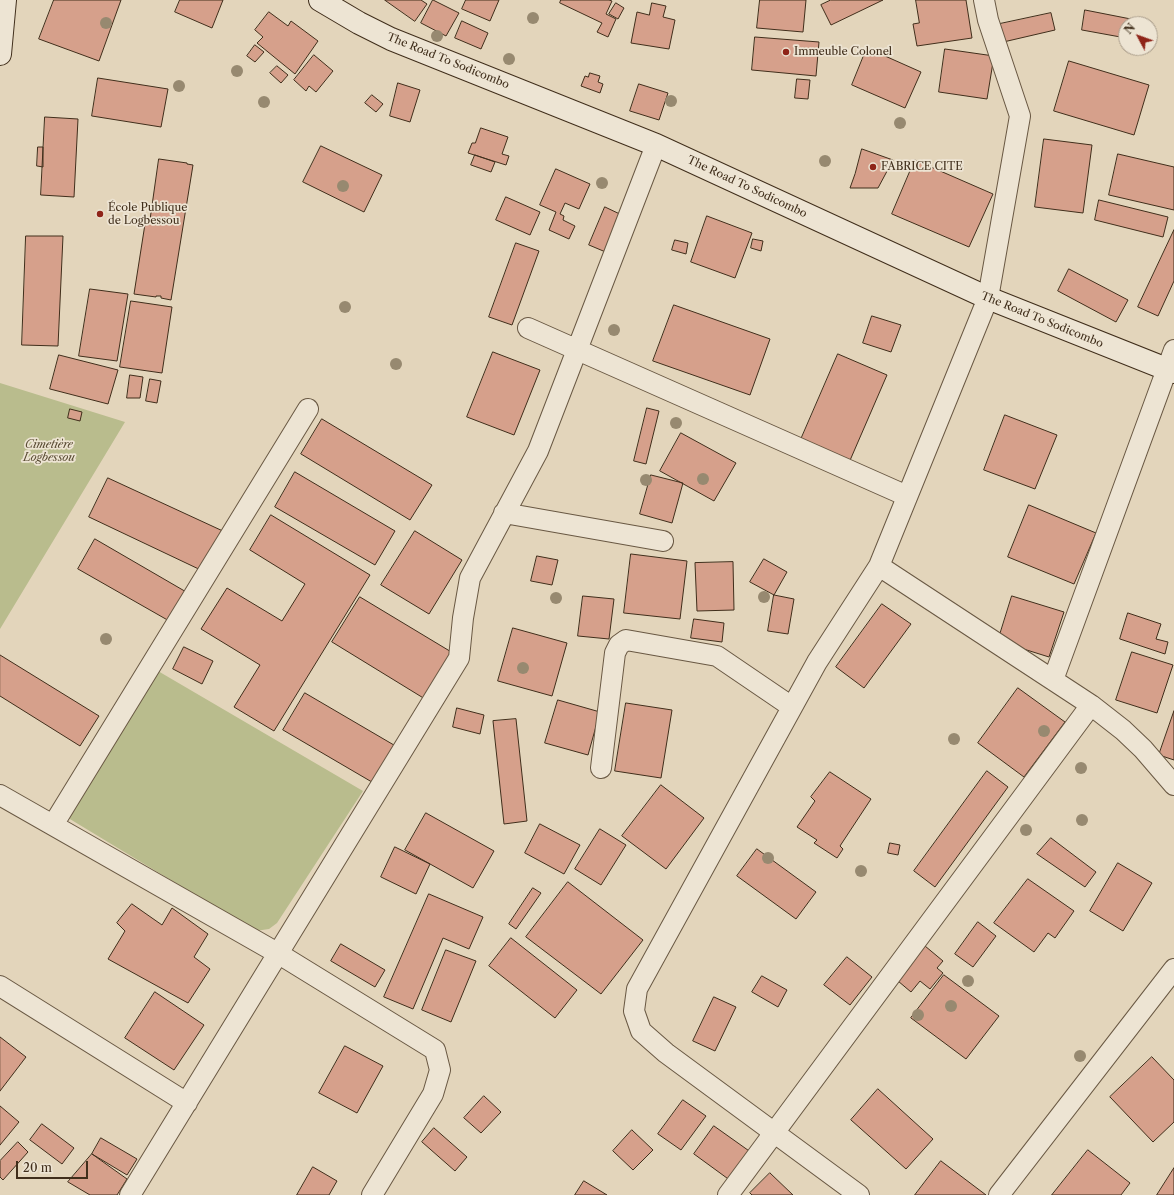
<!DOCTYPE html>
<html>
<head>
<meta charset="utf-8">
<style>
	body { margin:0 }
	#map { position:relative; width:1174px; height:1195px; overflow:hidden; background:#e3d5bb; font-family:"Libre Caslon Text",serif }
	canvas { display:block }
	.north { position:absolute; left:1118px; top:16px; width:40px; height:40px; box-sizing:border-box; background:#ede4d3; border:1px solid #a89b89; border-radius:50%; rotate:311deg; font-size:11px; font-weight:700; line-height:16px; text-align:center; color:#402e1b }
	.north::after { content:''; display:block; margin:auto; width:14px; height:18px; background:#8f2418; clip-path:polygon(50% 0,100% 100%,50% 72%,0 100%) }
	.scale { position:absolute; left:16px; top:1161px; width:72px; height:18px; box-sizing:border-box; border:2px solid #402e1b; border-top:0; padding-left:5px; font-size:12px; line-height:14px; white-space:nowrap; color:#402e1b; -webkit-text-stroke:3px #ede4d3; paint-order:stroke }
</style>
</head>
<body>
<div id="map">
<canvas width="1174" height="1195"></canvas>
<div class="north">N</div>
<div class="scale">20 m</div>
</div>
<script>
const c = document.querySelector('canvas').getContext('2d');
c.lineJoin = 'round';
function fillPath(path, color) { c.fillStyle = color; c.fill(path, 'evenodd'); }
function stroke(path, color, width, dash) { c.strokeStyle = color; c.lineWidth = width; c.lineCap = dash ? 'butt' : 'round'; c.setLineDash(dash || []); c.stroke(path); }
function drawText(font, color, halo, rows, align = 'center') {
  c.font = font + ' "Libre Caslon Text",serif'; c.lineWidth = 3.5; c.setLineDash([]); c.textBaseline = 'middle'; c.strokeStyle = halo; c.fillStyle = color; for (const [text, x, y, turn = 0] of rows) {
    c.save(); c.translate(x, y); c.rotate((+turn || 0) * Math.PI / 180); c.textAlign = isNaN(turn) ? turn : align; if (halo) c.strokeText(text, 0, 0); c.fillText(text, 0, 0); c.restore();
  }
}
const green = new Path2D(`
	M0,383l125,39 -125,207z
	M146,664l217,127 -86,132 -8,6 -14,2 -200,-121z`);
const building = new Path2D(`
	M54,0h67l-22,61 -60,-22z
	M180,0h43l-11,28 -37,-16z
	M385,0h36l6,4 -12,17z
	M433,0l26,13 -13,23 -25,-13z
	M466,0h33l-9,21 -28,-12z
	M561,0h48l3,1 -6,13 10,5 -8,18 -11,-5 5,-9 -42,-20z
	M760,0h46l-3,32 -46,-4z
	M831,0h52l-52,25 -10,-20z
	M916,0h50l6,38 -55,8 -4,-22 6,-1z
	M616,3l8,5 -6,11 -9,-5z
	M652,3l14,3 -3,11 12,3 -6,29 -38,-6 6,-31 12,3z
	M1085,10l56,11v3h-15v14l-44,-8z
	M269,12l19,14 3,-5 27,20 -23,33 -38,-31 6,-6 -8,-7z
	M1051,13l4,17 -56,13 -4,-18z
	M462,21l26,12 -7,16 -26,-11z
	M755,37l64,5 -3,34 -64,-6z
	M255,45l9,7 -9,10 -8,-6z
	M867,48l54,24 -16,36 -53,-23z
	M945,49l49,7 -7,43 -48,-7z
	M314,55l19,16 -17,21 -7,-6 -3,5 -12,-11z
	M1069,61l80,24 -15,50 -80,-24z
	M277,66l11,9 -7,8 -11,-10z
	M590,73l10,3 -2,6 5,2 -3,9 -19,-7 4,-10 3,1z
	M98,78l70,11 -7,38 -69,-11z
	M797,79l13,1 -2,19 -13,-1z
	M398,83l22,7 -10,32 -20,-6z
	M639,84l29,9 -9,27 -29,-9z
	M372,95l11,9 -7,8 -11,-9z
	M45,117l33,2 -4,78 -33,-2z
	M481,128l27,9 -6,17 7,2 -3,9 -38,-12 4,-10h3z
	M1044,139l48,6 -9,68 -48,-6z
	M321,146l61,29 -18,37 -61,-30z
	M38,147h5v20l-6,-1z
	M862,149l31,11 -15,28h-28l5,-14z
	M1118,154l56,13v43l-65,-15z
	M475,155l20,7 -4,10 -20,-7z
	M159,159l28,4v1l6,1 -22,135 -10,-2v-2h-5v1l-22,-3 11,-70h4z
	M915,160l78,34 -24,53 -77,-33z
	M556,169l34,15 -11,25 -14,-6 -5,11 4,2 -1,4 12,6 -6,13 -20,-9 7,-18 -16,-7z
	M506,197l34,15 -10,23 -34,-15z
	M1099,200l69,17 -5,20 -68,-17z
	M605,207l19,9 -16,37 -19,-8z
	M707,216l45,17 -17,45 -44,-16z
	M1174,230v51l-16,35 -20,-9z
	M26,236h37l-5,110 -36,-1z
	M753,239l10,2 -2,10 -10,-3z
	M675,240l13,3 -2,11 -14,-4z
	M516,243l23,8 -27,74 -23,-8z
	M1069,269l59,31 -12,22 -58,-31z
	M90,289l38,5 -11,67 -38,-5z
	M131,301l41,6 -10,66 -42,-6z
	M674,305l96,34 -20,56 -97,-34z
	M872,316l29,9 -10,27 -28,-9z
	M493,352l47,18 -26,65 -47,-18z
	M838,354l49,21 -39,90 -49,-21z
	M59,355l59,15 -10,34 -58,-15z
	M130,375l13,2 -3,21h-13z
	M150,379l11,2 -4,22 -11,-2z
	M647,408l12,3 -13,53 -12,-3z
	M70,409l12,3 -2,9 -12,-3z
	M1005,415l52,20 -22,54 -51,-19z
	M322,419l110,66 -22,35 -109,-66z
	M681,433l55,30 -22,38 -54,-30z
	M295,472l100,59 -20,34 -100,-58z
	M651,475l32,8 -11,40 -32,-9z
	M108,478l117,54 -20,40 -116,-55z
	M1029,505l67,28 -22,51 -66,-27z
	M271,515l99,60 -96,156 -40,-24 26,-42 -59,-36 26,-41 55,33 23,-37 -55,-34z
	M415,531l47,29 -33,54 -48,-29z
	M95,539l93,54 -17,29 -93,-53z
	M631,554l56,7 -7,58 -56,-6z
	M537,556l21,4 -6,25 -21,-4z
	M764,559l23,13 -13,23 -24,-13z
	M733,562l1,48 -37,1 -2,-48z
	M774,595l20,4 -6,35 -20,-3z
	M583,596l31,3 -5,40 -31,-3z
	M1012,596l52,16 -15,45 -51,-16z
	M360,597l93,56 -28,46 -93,-57z
	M882,604l29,20 -47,64 -28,-21z
	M1128,613l33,11 -5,15 12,3 -3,12 -45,-15z
	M694,619l30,4 -2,19 -31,-4z
	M513,628l54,15 -15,53 -54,-15z
	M184,647l29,14 -11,23 -29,-15z
	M1132,652l41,13 -16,48 -41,-13z
	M0,655l99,61 -19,30 -80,-50z
	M1018,688l47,34 -41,55 -46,-34z
	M305,693l94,55 -22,37 -94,-55z
	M558,700l42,12 -12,43 -43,-12z
	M626,703l46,7 -11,68 -46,-7z
	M457,708l27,7 -4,19 -27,-7z
	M1174,711v49l-15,-5z
	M516,719l11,102 -23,3 -11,-103z
	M987,771l21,16 -73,100 -21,-16z
	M830,772l41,27 -31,47 3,3 -6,9 -23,-15 3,-3 -20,-13 18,-26 -4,-4z
	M661,785l43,33 -38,51 -44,-33z
	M426,813l68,38 -21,37 -68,-38z
	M540,824l40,21 -16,29 -39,-21z
	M600,829l26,16 -25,40 -26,-16z
	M1051,838l45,34 -11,15 -48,-33z
	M890,843l10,2 -2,10 -10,-2z
	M395,847l35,17 -14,30 -35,-17z
	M757,849l59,43 -20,27 -59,-43z
	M1118,863l34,20 -29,48 -33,-20z
	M1028,879l46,32 -19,27 -7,-5 -14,19 -40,-29z
	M568,882l75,58 -42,54 -75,-57z
	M533,888l8,5 -25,36 -7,-5z
	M429,894l54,23 -14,32 -26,-11 -30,71 -29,-12z
	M132,904l30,21 10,-17 36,26 -14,23 16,12 -22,34 -80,-44 17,-28 -8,-8z
	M978,922l18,14 -23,31 -18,-13z
	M511,938l66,52 -22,28 -66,-52z
	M919,941l24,20 -6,7 6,5 -13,16 -10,-8 -9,11 -13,-11 11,-13 -5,-4z
	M341,944l44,26 -10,17 -44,-26z
	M446,950l30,11 -25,61 -29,-12z
	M847,957l25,20 -22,28 -26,-20z
	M944,975l55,41 -33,43 -55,-41z
	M762,976l25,14 -9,17 -26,-15z
	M155,992l49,33 -30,45 -49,-32z
	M714,997l22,10 -21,44 -22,-10z
	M0,1037l26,20 -26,34z
	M345,1046l38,20 -26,47 -38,-20z
	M1152,1057l22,23v42l-21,20 -43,-45z
	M878,1089l55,50 -27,30 -55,-49z
	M484,1096l17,16 -20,21 -17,-15z
	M683,1100l23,16 -25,34 -23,-16z
	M0,1106l19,16 -19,23z
	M42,1124l32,24 -12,16 -32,-24z
	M714,1126l38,27 -21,28 -37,-27z
	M434,1128l33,29 -12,14 -33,-29z
	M632,1130l21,20 -20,20 -20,-19z
	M101,1138l36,21 -10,16 -35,-21z
	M18,1142l10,10 -25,28 -3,-3v-16z
	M1088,1150l42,33 -9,12h-69z
	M92,1154l35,25 -10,16h-27l-22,-13z
	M941,1161l45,34h-71z
	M313,1167l24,14 -8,14h-32z
	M1174,1168v27h-17z
	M770,1173l23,22h-41l-2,-2z
	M584,1181l23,14h-32z`);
const minor = new Path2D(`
	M528,328l379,168
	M504,513l159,28
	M879,566l212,139 32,25 20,19 31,36
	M1053,680l121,-330
	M601,768l14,-115 4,-8 7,-5 91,16 75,51
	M0,795l279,159 156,96 5,20 -7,24 -61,101
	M53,825l255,-416
	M0,986l187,117
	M130,1195l329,-537 4,-40 7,-40 68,-127 118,-306
	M728,1195l363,-490
	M859,1195l-193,-142 -25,-22 -7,-20 3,-22 180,-327 62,-96 109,-268 32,-182 -32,-96 -4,-20
	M999,1195l175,-226`);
const secondary = new Path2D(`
	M320,0l39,23 32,16 265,106 332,153 186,74
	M0,54l5,-54`);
const trees = [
	[533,18],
	[106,23],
	[437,36],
	[509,59],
	[237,71],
	[179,86],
	[671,101],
	[264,102],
	[900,123],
	[825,161],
	[602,183],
	[343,186],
	[345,307],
	[614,330],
	[396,364],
	[676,423],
	[703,479],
	[646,480],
	[764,597],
	[556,598],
	[106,639],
	[523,668],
	[1044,731],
	[954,739],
	[1081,768],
	[1082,820],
	[1026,830],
	[768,858],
	[861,871],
	[968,981],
	[951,1006],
	[918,1015],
	[1080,1056]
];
const markers = [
	[786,52,4,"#8f2418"],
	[873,167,4,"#8f2418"],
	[100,214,4,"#8f2418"]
];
const poiNames = [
	["Immeuble Colonel",794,52],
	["FABRICE CITE",881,167],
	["École Publique",108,208],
	["de Logbessou",108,221]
];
const streetNames = [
	["The Road To Sodicombo",448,61,22],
	["The Road To Sodicombo",747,187,25],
	["The Road To Sodicombo",1042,320,22]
];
const parkNames = [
	["Cimetière",49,445],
	["Logbessou",49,458]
];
fillPath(green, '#b9bc8d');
fillPath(building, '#d6a08b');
stroke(building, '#402e1b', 1);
stroke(minor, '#695843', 22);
stroke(secondary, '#402e1b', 24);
stroke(minor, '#ede4d3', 20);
stroke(secondary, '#ede4d3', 22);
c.fillStyle = '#978970';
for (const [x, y] of trees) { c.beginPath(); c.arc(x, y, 6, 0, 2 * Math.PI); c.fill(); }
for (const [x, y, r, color] of markers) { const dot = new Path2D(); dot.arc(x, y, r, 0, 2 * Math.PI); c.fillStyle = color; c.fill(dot); stroke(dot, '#ede4d3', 1.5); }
drawText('11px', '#402e1b', '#ede4d3', poiNames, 'left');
drawText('11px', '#402e1b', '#ede4d3', streetNames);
drawText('italic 11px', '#584a32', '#ede4d3', parkNames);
</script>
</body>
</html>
